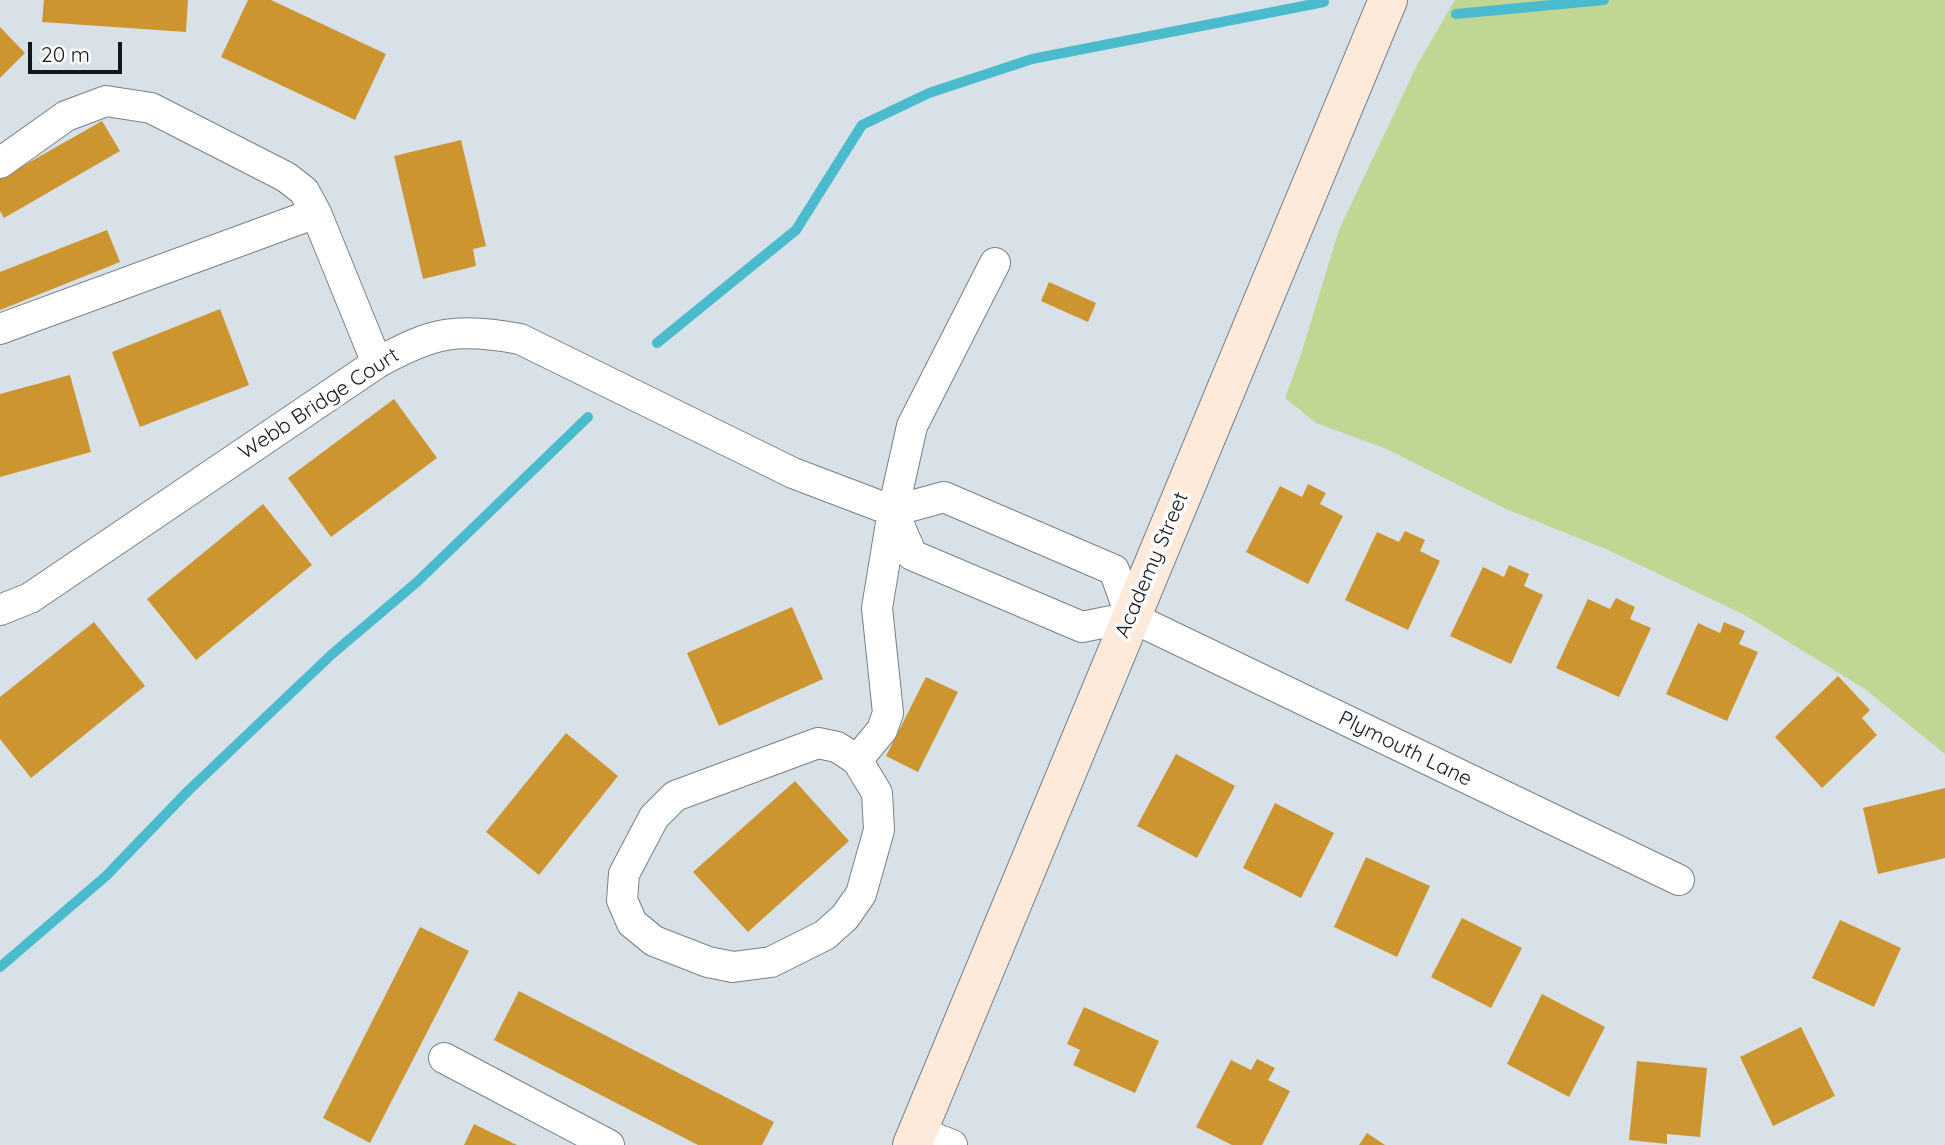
<!DOCTYPE html>
<html>
<head>
<meta charset="utf-8">
<style>
	body { margin:0 }
	#map { position:relative; width:1945px; height:1145px; overflow:hidden; background:#d8e1e8; font-family:Quicksand,sans-serif }
	canvas { display:block }
	.scale { position:absolute; left:28px; top:42px; width:94px; height:32px; box-sizing:border-box; border:4px solid #14171a; border-top:0; padding-left:9px; font-size:21px; line-height:24px; white-space:nowrap; color:#14171a; -webkit-text-stroke:5px #fff; paint-order:stroke }
</style>
</head>
<body>
<div id="map">
<canvas width="1945" height="1145"></canvas>
<div class="scale">20 m</div>
</div>
<script>
const c = document.querySelector('canvas').getContext('2d');
c.lineJoin = 'round';
function fillPath(path, color) { c.fillStyle = color; c.fill(path, 'evenodd'); }
function stroke(path, color, width, dash) { c.strokeStyle = color; c.lineWidth = width; c.lineCap = dash ? 'butt' : 'round'; c.setLineDash(dash || []); c.stroke(path); }
function drawText(font, color, halo, rows, align = 'center') {
  c.font = font + ' Quicksand,sans-serif'; c.lineWidth = 7; c.setLineDash([]); c.textBaseline = 'middle'; c.strokeStyle = halo; c.fillStyle = color; for (const [text, x, y, turn = 0] of rows) {
    c.save(); c.translate(x, y); c.rotate((+turn || 0) * Math.PI / 180); c.textAlign = isNaN(turn) ? turn : align; if (halo) c.strokeText(text, 0, 0); c.fillText(text, 0, 0); c.restore();
  }
}
const green = new Path2D(`
	M1455,0h490v754l-80,-65 -122,-75 -135,-64 -102,-41 -119,-60 -71,-26 -31,-25 16,-44 38,-124 79,-167z`);
const stream = new Path2D(`
	M1456,14l148,-14
	M657,343l139,-113 66,-105 67,-32 103,-34 292,-57
	M0,967l106,-91 82,-85 143,-136 86,-73 171,-165`);
const building = new Path2D(`
	M44,0h144l-2,32 -144,-10z
	M248,0h23l115,54 -31,66 -134,-63z
	M0,27l25,26 -25,25z
	M102,121l18,30 -116,67 -4,-7v-32z
	M461,140l25,106 -13,3 3,17 -53,13 -29,-123z
	M107,230l13,32 -120,48v-38z
	M1049,282l47,21 -8,19 -47,-21z
	M220,309l29,76 -109,42 -28,-75z
	M70,375l21,77 -91,25v-83z
	M394,399l43,59 -106,79 -43,-59z
	M1308,484l18,9 -6,11 23,12 -35,68 -62,-32 34,-66 22,11z
	M263,504l49,61 -116,95 -49,-61z
	M1405,531l20,9 -5,11 20,10 -32,69 -63,-30 32,-68 22,10z
	M1509,565l20,9 -5,12 19,9 -32,69 -61,-28 33,-69 21,10z
	M1616,598l19,9 -5,12 21,9 -32,69 -63,-29 32,-69 22,10z
	M792,607l31,72 -104,47 -32,-73z
	M94,622l51,64 -114,92 -31,-39v-42z
	M1724,622l21,9 -6,13 19,8 -31,69 -61,-27 32,-71 22,10z
	M1838,676l32,34 -8,8 15,17 -55,53 -47,-51z
	M926,677l32,15 -40,80 -32,-16z
	M566,733l52,43 -79,99 -53,-43z
	M1176,754l59,32 -38,72 -60,-32z
	M795,781l54,60 -101,91 -55,-60z
	M1945,788v70l-67,16 -15,-66z
	M1275,803l59,30 -33,65 -58,-30z
	M1366,857l64,29 -33,71 -63,-30z
	M1462,918l60,30 -31,60 -60,-31z
	M1840,920l61,28 -27,59 -62,-29z
	M420,927l49,24 -99,192 -47,-25z
	M519,991l255,131 -12,23h-64l-204,-105z
	M1542,994l63,33 -36,70 -62,-33z
	M1084,1007l75,34 -24,52 -62,-28 7,-15 -13,-6z
	M1801,1027l34,69 -62,30 -33,-69z
	M1257,1059l18,9 -7,12 22,11 -28,54h-30l-36,-18 35,-67 20,10z
	M1637,1061l70,7 -7,69 -33,-3v10l-38,-4z
	M474,1124l43,21h-53z
	M1367,1133l18,12h-26z`);
const street = new Path2D(`
	M0,163l66,-47 40,-15 45,7 135,69 18,14 12,22 -316,116
	M316,213l61,150
	M893,511l19,44 170,72 49,-10
	M0,610l30,-12 347,-235c55,-31 81,-36 143,-24l273,134 100,38 51,-14 170,73 17,47
	M1131,617l548,263
	M818,743l19,4 20,13 20,33 2,37 -18,64 -16,23 -20,18 -54,27 -38,5 -25,-5 -54,-21 -22,-18 -10,-23 2,-26 30,-57 21,-21z
	M857,760l25,-30 6,-17 -11,-105 16,-97 19,-85 83,-163
	M444,1058l165,87
	M917,1131l35,14`);
const secondary = new Path2D(`
	M912,1145l476,-1145`);
const streetNames = [
	["Webb Bridge Court",319,404,-33],
	["Academy Street",1152,565,-67],
	["Plymouth Lane",1405,749,26]
];
fillPath(green, '#c0d693');
stroke(stream, '#49bbcc', 10);
fillPath(building, '#cc9530');
stroke(street, '#788087', 32);
stroke(secondary, '#788087', 40);
stroke(street, '#fff', 30);
stroke(secondary, '#fdeadb', 38);
drawText('21px', '#14171a', '#fff', streetNames);
</script>
</body>
</html>
